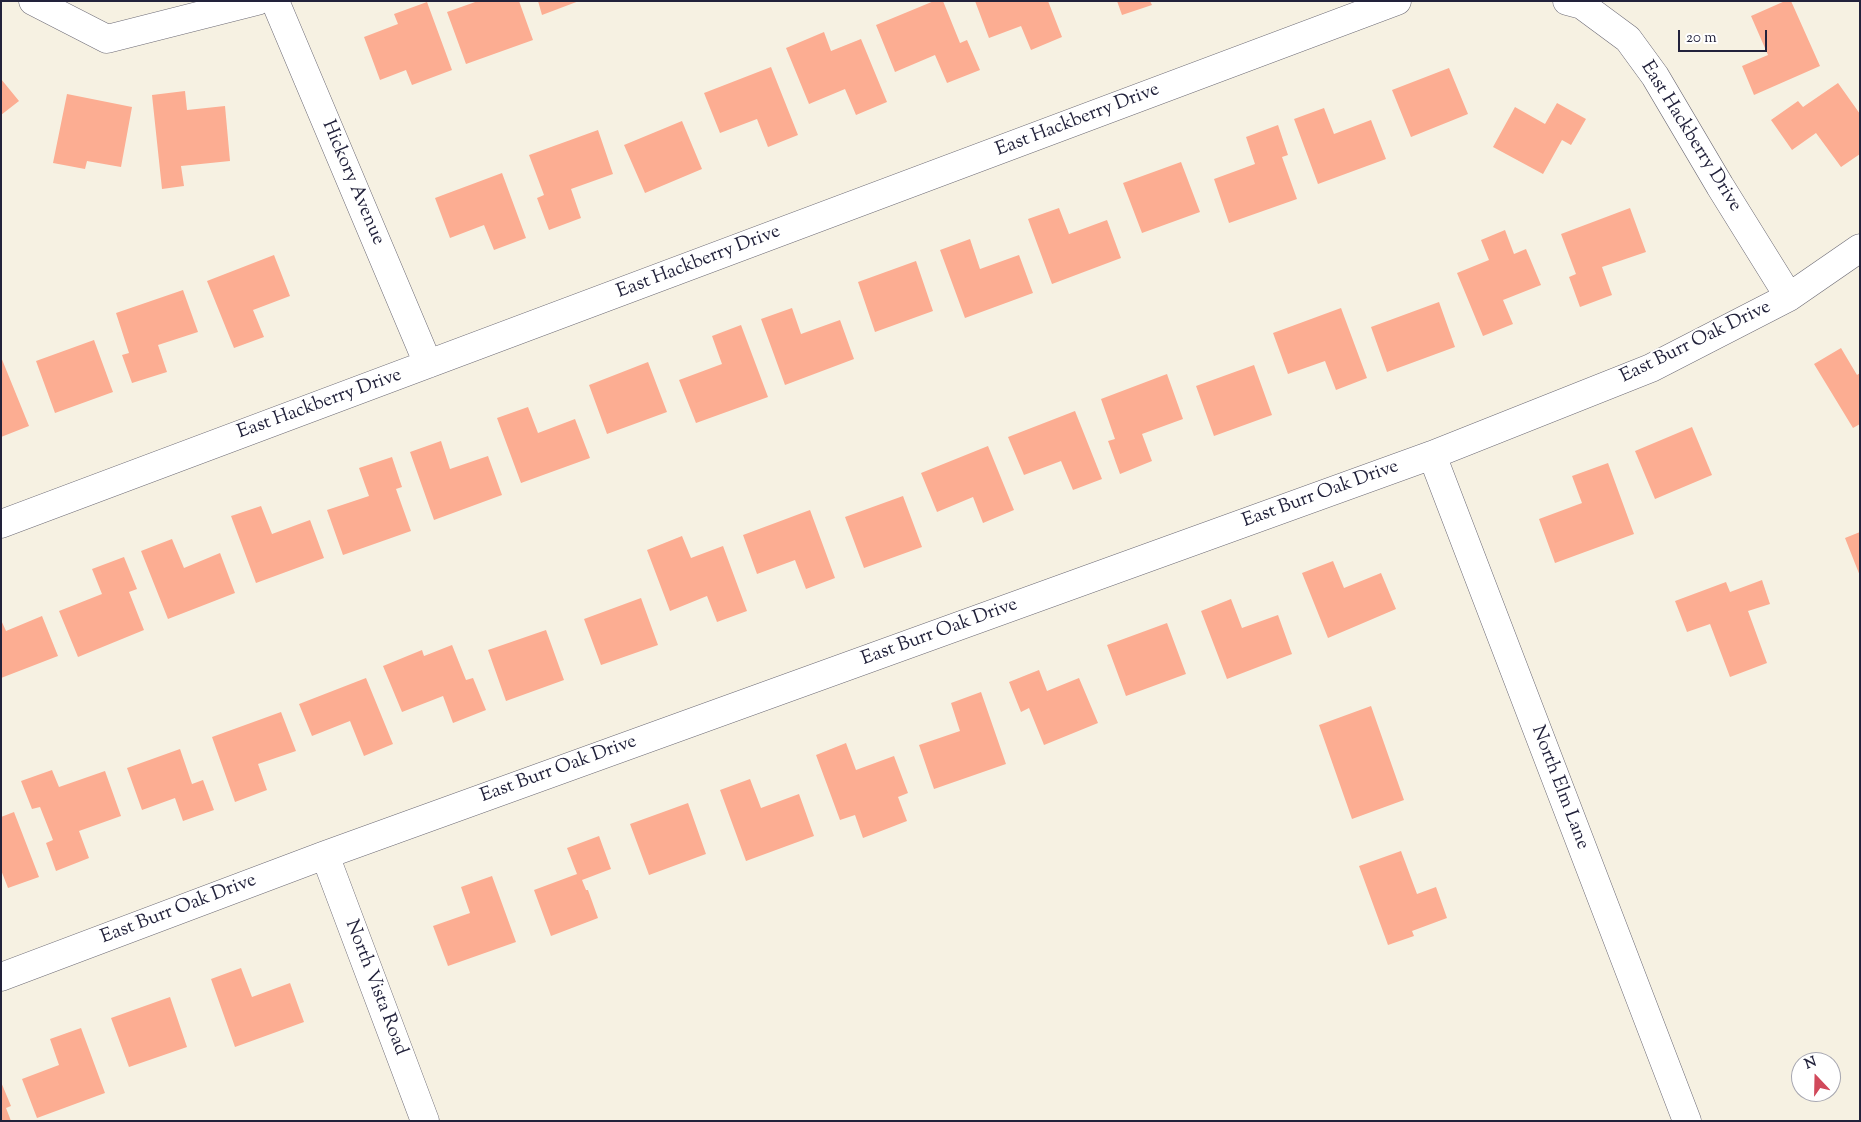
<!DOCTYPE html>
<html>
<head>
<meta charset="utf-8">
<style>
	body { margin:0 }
	#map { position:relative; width:1861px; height:1122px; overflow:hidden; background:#f6f1e2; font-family:"Sorts Mill Goudy",serif }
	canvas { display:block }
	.frame { position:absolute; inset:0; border:2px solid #22223b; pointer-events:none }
	.north { position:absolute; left:1791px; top:1052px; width:50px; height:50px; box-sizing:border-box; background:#fff; border:1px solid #a7a7b1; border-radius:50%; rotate:339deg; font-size:14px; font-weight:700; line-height:20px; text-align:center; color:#22223b }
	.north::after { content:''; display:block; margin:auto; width:18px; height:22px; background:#d1495b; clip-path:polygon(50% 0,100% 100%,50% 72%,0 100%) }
	.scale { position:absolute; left:1678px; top:30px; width:89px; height:22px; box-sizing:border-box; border:2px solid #22223b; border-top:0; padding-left:6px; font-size:15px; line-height:18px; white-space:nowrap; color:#22223b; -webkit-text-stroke:4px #fff; paint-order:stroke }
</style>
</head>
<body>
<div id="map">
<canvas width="1861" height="1122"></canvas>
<div class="frame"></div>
<div class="north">N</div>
<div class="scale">20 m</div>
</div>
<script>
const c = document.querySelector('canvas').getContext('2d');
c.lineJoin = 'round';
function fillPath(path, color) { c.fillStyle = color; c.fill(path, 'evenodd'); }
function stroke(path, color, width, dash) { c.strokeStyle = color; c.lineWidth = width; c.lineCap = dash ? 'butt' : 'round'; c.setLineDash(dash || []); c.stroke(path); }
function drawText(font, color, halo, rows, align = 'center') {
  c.font = font + ' "Sorts Mill Goudy",serif'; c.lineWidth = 4; c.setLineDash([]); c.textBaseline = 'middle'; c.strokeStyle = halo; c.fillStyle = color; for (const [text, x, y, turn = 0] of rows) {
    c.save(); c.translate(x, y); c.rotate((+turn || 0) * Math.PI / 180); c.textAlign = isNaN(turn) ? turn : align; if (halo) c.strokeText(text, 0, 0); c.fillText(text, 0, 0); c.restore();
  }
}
const building = new Path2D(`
	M478,1h41l14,39 -67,24 -19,-52z
	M538,1h41l-37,14z
	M934,1h9l17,42 7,-3 13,30 -33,13 -12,-28 -40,17 -19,-47z
	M975,1h73l14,36 -31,13 -10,-24 -32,12z
	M1117,1h33l2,4 -30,10z
	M1785,1h6l29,65 -66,29 -12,-29 26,-11 -17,-39z
	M427,2l25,68 -40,15 -6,-15 -26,10 -16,-43 34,-13 -4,-10z
	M824,32l7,19 30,-12 26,63 -31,13 -11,-26 -36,15 -23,-56z
	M771,67l27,68 -30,12 -11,-28 -37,14 -16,-40z
	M1449,68l19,46 -57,23 -19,-47z
	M1,79l18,22 -18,14z
	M1838,83l22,31v40l-19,13 -25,-34 -24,17 -21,-30 27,-19 5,6z
	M185,91l2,19 38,-4 5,55 -49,5 3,20 -22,3 -10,-94z
	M67,94l65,13 -11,60 -34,-6 -2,8 -32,-6z
	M1557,103l29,16 -15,26 -9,-5 -19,34 -50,-27 22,-40 30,17z
	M1324,108l10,26 37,-14 15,39 -68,25 -24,-65z
	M682,121l20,48 -57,24 -21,-48z
	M1278,125l10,30 -6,2 15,42 -68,24 -15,-44 41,-15 -9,-27z
	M598,130l15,44 -42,15 10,29 -32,12 -12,-32 7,-3 -15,-40z
	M1181,162l19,50 -58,21 -19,-50z
	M502,173l24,65 -32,12 -10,-25 -34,13 -15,-40z
	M1059,208l10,26 38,-14 14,38 -69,26 -24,-65z
	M1630,208l16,44 -44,15 10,28 -32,12 -11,-30 7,-3 -15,-40z
	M1505,230l9,24 12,-5 15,36 -38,15 10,24 -30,12 -26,-63 32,-13 -8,-20z
	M970,239l10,30 39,-14 14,38 -68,25 -25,-68z
	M274,255l16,41 -37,14 11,27 -30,11 -27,-67z
	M916,261l17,50 -58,21 -17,-50z
	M183,290l15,42 -40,13 9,27 -35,11 -10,-28 7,-2 -13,-40z
	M1439,302l16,45 -68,25 -16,-45z
	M792,308l9,26 39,-14 14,39 -69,26 -24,-66z
	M1341,308l26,70 -31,12 -11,-29 -37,13 -15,-41z
	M741,325l27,72 -72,26 -17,-43 43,-16 -10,-28z
	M94,340l19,52 -58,21 -19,-52z
	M1841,348l16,27 3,-2v51l-7,4 -39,-64z
	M1,357l28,69 -28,11z
	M648,362l19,50 -60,22 -18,-49z
	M1254,365l18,50 -58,21 -18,-50z
	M1167,374l16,45 -41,15 10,27 -32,13 -12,-33 7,-2 -14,-40z
	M528,407l10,26 37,-14 15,39 -69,25 -24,-65z
	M1075,411l27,68 -29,11 -12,-29 -37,14 -16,-38z
	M1692,427l20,48 -57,24 -20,-48z
	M441,441l9,28 38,-13 14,39 -68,25 -24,-68z
	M988,446l26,64 -31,13 -10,-26 -36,15 -16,-39z
	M392,457l10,30 -6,2 15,42 -68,24 -16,-45 42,-14 -10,-28z
	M1608,463l26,71 -79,29 -16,-44 43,-16 -10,-27z
	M903,496l19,51 -58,21 -19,-51z
	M261,506l11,28 38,-14 14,38 -68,25 -25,-67z
	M810,510l25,68 -29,11 -11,-29 -38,14 -14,-39z
	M1860,532v44l-15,-38z
	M682,536l9,22 32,-12 24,65 -30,11 -10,-26 -37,15 -23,-61z
	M172,539l12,29 36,-15 15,40 -67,26 -27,-68z
	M124,557l13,32 -8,3 15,38 -66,27 -19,-46 43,-17 -10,-25z
	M1333,561l11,27 37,-15 15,36 -68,29 -26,-65z
	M1762,580l8,24 -22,7 19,52 -37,14 -20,-53 -23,8 -12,-31 51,-19 4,10z
	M641,598l17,47 -57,20 -17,-46z
	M1231,599l11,29 36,-13 14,39 -65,25 -26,-68z
	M42,616l16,40 -57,22v-58l5,11z
	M1167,623l19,51 -60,22 -19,-51z
	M546,630l18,50 -58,21 -18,-51z
	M452,645l14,35 7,-2 13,32 -33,13 -10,-27 -41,16 -19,-46 39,-16 2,6z
	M1039,670l8,21 32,-13 19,45 -54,22 -15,-37 -8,4 -12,-30z
	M366,678l27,66 -29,12 -14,-35 -38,15 -13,-32z
	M981,692l25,72 -72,25 -15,-44 41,-14 -9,-28z
	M1371,706l33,94 -52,19 -33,-94z
	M281,712l15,39 -38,13 9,26 -32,12 -23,-65z
	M846,743l10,27 38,-14 14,37 -10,4 9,24 -44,17 -8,-23 -15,5 -24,-65z
	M180,749l12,35 11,-4 11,30 -31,11 -8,-23 -33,12 -15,-42z
	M52,770l7,17 46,-16 16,45 -42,15 10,27 -33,13 -10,-28 7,-3 -13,-33 -8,2 -11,-28z
	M750,779l11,29 38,-14 15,42 -68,25 -26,-71z
	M688,803l18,51 -57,21 -19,-51z
	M14,812l25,65 -31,11 -7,-18v-53z
	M599,836l12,33 -29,11 4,10h2l10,28 -47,18 -17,-46 43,-16 -10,-26z
	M1401,851l16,43 19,-7 11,31 -35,13 2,5 -26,9 -29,-79z
	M492,876l24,66 -68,24 -15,-40 37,-13 -9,-26z
	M241,968l11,29 38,-14 14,39 -69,25 -24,-68z
	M170,997l17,50 -58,20 -18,-49z
	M81,1028l24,65 -68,25 -15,-39 37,-14 -9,-26z
	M1,1082l10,24 -5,2 5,13h-10z`);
const minor = new Path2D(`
	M33,1l74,38 150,-38
	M275,1l153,363
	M1567,1l15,4 46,34 27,37 65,110 69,111
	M1432,455l255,666
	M1,524l1396,-523
	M325,855l100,266
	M1,977l324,-122 1107,-400 219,-87 138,-71 71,-49`);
const streetNames = [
	["East Hackberry Drive",1078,121,-21],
	["East Hackberry Drive",1690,137,58],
	["Hickory Avenue",352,183,67],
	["East Hackberry Drive",699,263,-21],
	["East Burr Oak Drive",1696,343,-26],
	["East Hackberry Drive",320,405,-20],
	["East Burr Oak Drive",1321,495,-20],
	["East Burr Oak Drive",940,633,-20],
	["East Burr Oak Drive",559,770,-20],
	["North Elm Lane",1559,788,69],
	["East Burr Oak Drive",179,910,-21],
	["North Vista Road",375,988,69]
];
fillPath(building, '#fcad92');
stroke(minor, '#6c6a75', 29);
stroke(minor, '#fff', 28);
drawText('19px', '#22223b', '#fff', streetNames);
</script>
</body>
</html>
